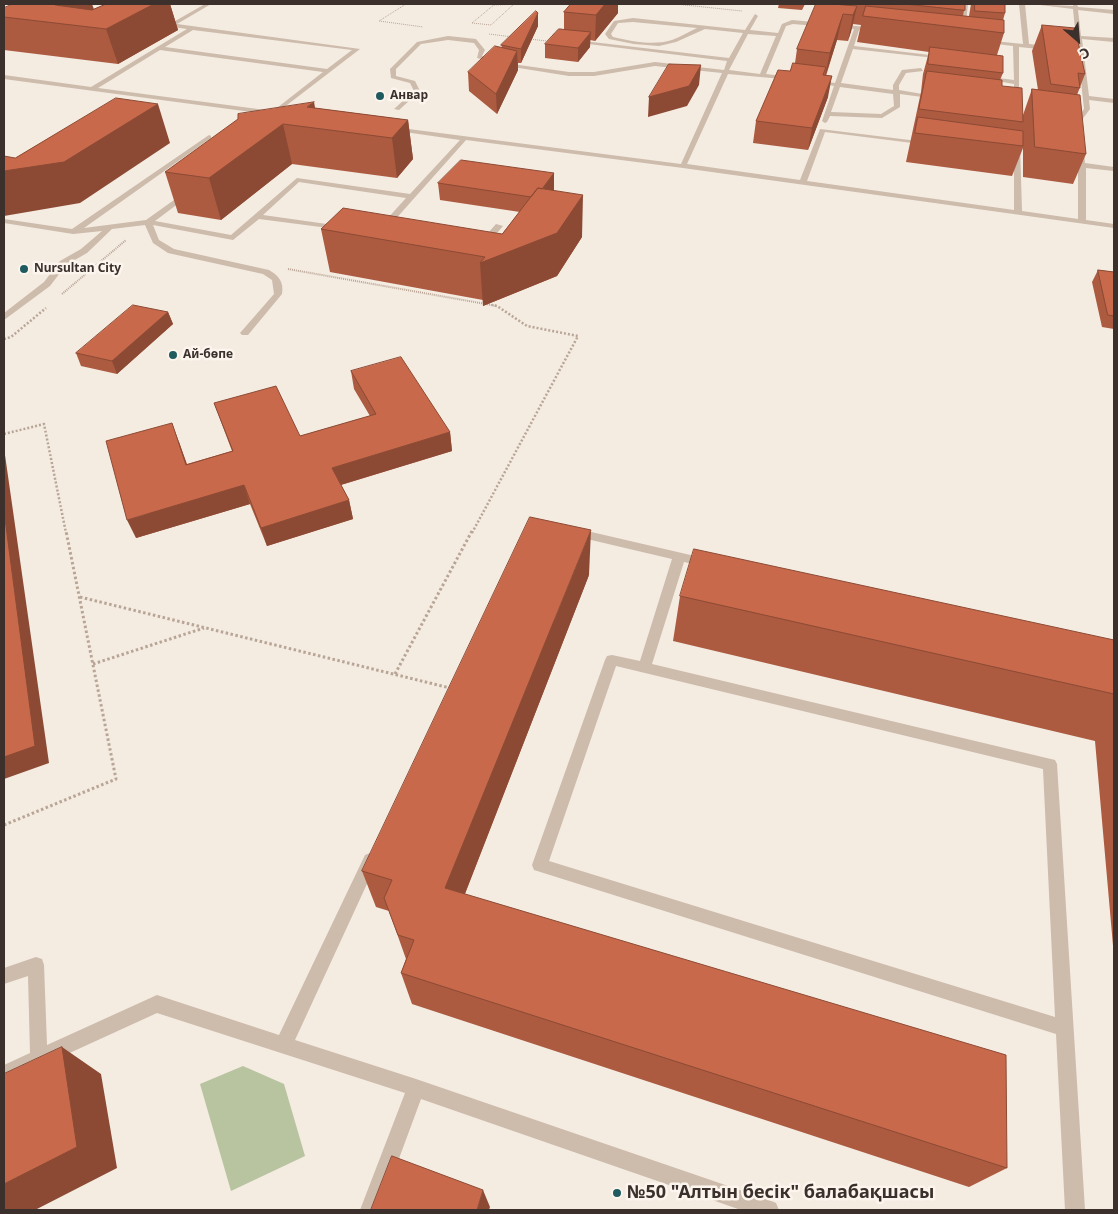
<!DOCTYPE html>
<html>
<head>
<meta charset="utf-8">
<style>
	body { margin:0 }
	#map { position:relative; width:1118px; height:1214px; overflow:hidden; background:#f4ebe1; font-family:"Noto Sans",sans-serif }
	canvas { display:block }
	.frame { position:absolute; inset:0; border:5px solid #3b302b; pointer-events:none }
	.north { position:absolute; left:1053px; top:15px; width:50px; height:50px; -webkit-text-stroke:4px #fbf5ee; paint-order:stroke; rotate:153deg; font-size:14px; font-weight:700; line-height:20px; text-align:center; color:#3b302b }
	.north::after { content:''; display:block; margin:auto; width:18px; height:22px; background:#3b302b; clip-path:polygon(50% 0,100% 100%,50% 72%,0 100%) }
</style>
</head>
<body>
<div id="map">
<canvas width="1118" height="1214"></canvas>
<div class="frame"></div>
<div class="north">С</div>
</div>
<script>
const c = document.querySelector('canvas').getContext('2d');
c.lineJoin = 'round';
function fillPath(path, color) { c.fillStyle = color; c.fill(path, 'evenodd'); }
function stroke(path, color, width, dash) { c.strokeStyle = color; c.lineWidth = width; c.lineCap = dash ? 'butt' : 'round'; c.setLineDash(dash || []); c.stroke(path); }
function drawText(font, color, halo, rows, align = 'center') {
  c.font = font + ' "Noto Sans",sans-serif'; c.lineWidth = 5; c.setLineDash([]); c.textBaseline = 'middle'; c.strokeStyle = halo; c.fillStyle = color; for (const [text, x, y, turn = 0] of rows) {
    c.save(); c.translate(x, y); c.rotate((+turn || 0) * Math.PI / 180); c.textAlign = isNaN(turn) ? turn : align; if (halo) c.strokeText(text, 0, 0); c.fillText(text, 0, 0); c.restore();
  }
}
const green = new Path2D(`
	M243,1066l41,18 21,72 -74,35 -31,-107z`);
const pathFar3 = new Path2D(`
	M406,4l-27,17 44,6
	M675,4l67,7
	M494,5l28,-1
	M472,23l19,2 23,-21
	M472,23l23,-19
	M489,34l24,3
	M529,39l18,2 11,-12h4`);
const pathFar2 = new Path2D(`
	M288,269l209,37
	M62,294l64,-54`);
const pathFar1 = new Path2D(`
	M4,339l7,-2 35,-29
	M4,434l40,-10 22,109
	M472,533l106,-197 -51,-10 -30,-20 -5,-1`);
const path = new Path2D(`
	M80,597l370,91
	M93,664l111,-36
	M395,674l77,-143
	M4,825l112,-46 -50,-248`);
const minor = new Path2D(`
	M205,4h6l-34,20 183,25 -86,66 -270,-36v-4l87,12 96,-58 -28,-4v-2l11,1zM193,30l159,20 -25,19 -162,-22zM160,50l163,22 -50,39 -175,-23z
	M962,4h6l-3,28 -3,2 -3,-2z
	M1019,4h6l4,40 48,5 -4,-40 -41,-5 41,2v-2h4l1,3 36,3v4l-36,-4 3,26 33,2v4l-32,-3 7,57 25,3v4l-25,-3 1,9 -9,12 4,42 29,4v4l-28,-3v52l28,4v4l-431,-60 -217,-28 -81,91 -7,-2 28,-31 -107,-16 -36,33 78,11 4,2 -1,2 -85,-11 -26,21 -80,-15 6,15 15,9 95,21c10,6 15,12 13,24l-34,41h-6l-2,-2 34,-39 -2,-14 -9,-6 -95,-21 -15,-10 -8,-18 -33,4 -25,24 -21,12 -16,21 -46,34v-7l40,-31 16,-21 21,-12 21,-18 -29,3 -69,-11v-4l68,10 137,-94 2,1v2l-127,90 62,-8 42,-30h3v4l-36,27 76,14 66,-57 113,16 50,-54 -69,-10 -1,-1 3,-2 288,37 41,-91 -67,-7 -61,10h-25l-50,-8 -42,-10 2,-8 -5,-7 -26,-3 -27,4 -25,25v7l19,5 5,10 -21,19 -5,-1 20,-18 -4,-8 -19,-5 -1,-9 27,-27 31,-6 28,3 9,11 -3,6 37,9 50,7h25l61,-10 69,8 3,-9 -155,-19 3,-2 154,18 14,-25 -38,-4 -29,13 -17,4 -25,-2 -25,-5 -4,-5 9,-13 19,-3 112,12 10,-16 3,2 -8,14 28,3 4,-9 10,-4 85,8 2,3 -20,-1 -5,16 93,11 -3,2 -91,-10 -12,34 52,7v-5l9,-15 19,-2 2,3 -17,2 -7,12v5l41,7 -3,2 -37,-5v13l-18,11 -52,-2 -3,6 -2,1 -3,-2 12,-35 -22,-4 3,-2 20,3 19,-54 -61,-5 -7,2 -20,48 25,3 2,3 -65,-6 -41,90 113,16 20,-51 106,13 3,2 -1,1 -103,-13 -18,49 207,29v-65l3,-2 3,2 2,66 56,8v-54l-3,-44 9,-12 -6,-56 -59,-6v59l-5,-1v-21l-34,-6 3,-2 31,4 -1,-34 -32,-4 3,-2 39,4zM633,22l64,6c-9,4 -17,9 -25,12 -19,6 -41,1 -59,-3l-2,-3 7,-11zM748,34l28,2 -16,38 -31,-4zM840,87l53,7 1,12 -13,8 -50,-2z
	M496,224l7,2 -17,20h-6v-4z
	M574,528l138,32 2,3 -2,3 -4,1 -24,-5 -32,102 403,96 2,4 28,446h-20l-9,-176 -522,-164 -2,-5 73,-205 2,-4 5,-1 28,6 32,-102 -102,-24 -2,-3zM616,666l427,103 12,248 -506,-156z
	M370,853l5,2 3,5 -83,180 121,39 353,121 7,3 3,7h-38l-320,-111 -41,111h-20l45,-117 -248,-80 -153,70v-18l26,-12 -2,-77 -24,8v-16l32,-11 6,2 2,6 3,80 110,-50 122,40 86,-180z`);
const wall = new Path2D(`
	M106,4h64l8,26 -60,34 -114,-14v-33l90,-8z
	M571,4h47v9l-23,28 -5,-1v7l-12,15 -33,-4v-14l19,-15v-17z
	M779,4h26l-3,6 -24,-2z
	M816,4h149l-2,12h6l2,-12h34v9l-2,7 1,13 -7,22 6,18 -3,7 2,6 21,29 9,-26 6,1 -6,-39 10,-26 43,49 -8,21 9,59 -13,30 -50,-7v-29l-11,28 -106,-14 15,-70 2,-18 6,-22 -72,-10 4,-17 -8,-1 -5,17 -11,-1 -11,36 2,21 -20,53 -55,-7 3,-22 39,-58 2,-14z
	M538,13v13l-17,37h-3v7l-21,44 -28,-23 -1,-19 34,-25 -1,-2z
	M315,108l93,12 5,39 -16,19 -105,-14 -71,56 -43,-7 -13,-41z
	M554,173v17l-1,1 29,46 -25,39 -74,30v-6l-153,-28 -9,-43 181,5 18,-22 -80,-12 -2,-17z
	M1098,270l16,2v57l-12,-2 -10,-45z
	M168,312l5,12 -56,50 -36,-8 -5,-13z
	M351,371l99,61 2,19 -111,34 8,15 4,19 -86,27 -17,-42 -114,34 43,-96 8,22 45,-13 -18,-48 86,33 70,-20 -16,-27z
	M589,575l-124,319 542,274 -38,19 -557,-183 -11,-31 5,-14 -17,-48 -13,-4 -14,-36z
	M680,596l434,44v317l-19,-216 -422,-100z`);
const shadedWall = new Path2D(`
	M55,4h37l6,16 -43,-15z
	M154,4h16l8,26 -60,34 -12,-35z
	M605,4h13v9l-23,28 1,-26z
	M857,6l-6,26 -3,9 5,-26z
	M538,13v13l-17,37v-14z
	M843,14l-6,26 -13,40 6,-27z
	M591,32l-1,15 -12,15v-14z
	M517,51l1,19 -21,44 -1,-20z
	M701,65l-2,20 -12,21 -39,11 1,-20z
	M832,76l-4,21 -20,53 4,-22z
	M314,102l5,27 -12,-22z
	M158,104l12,39 -90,60 -76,13v-45z
	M408,120l5,39 -16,19 -5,-40z
	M283,124l9,40 -71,56 -12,-42z
	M554,173v17l-18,25v-17z
	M583,195l-1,42 -25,39 -74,30 -3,-43z
	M168,312l5,12 -56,50 -5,-13z
	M172,423l7,19 14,41 -7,-18z
	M450,432l2,19 -115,35 -5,-18z
	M4,448l45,315 -45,16z
	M244,485l6,19 -114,34 -9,-18z
	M349,500l4,19 -86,27 -6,-18z
	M591,530l-2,45 -136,349 -8,-36z
	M62,1047l39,27 16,94 -82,42h-31v-26z
	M483,1190l7,17 -1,3h-12z`);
const building = new Path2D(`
	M13,4h42v1l37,5 14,-6h48l-48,25 -102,-12v-9z
	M571,4h34l-9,11 -32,-3z
	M816,4h16l25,2 -4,9 -10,-1 -13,39 -33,-4z
	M905,4h60v6z
	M975,4h30v9l-30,-2z
	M866,6l138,14v13l-141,-17z
	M536,11l2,2 -17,36 -20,-4z
	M1042,25l33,3 10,46 -7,-1 2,15 -29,-4z
	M559,29l32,3 -13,16 -33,-4z
	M495,46l22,5 -21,43 -28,-22z
	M930,47l73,9v17l-75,-9z
	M793,63l33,4 -3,8 9,1 -20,52 -56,-7 22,-51 12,1z
	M669,64l32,1 -12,21 -40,11z
	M927,71l75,9v6l20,2 1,34 -104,-13z
	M1032,89l48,6 6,59 -51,-7z
	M116,98l42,6 -94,58 -60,9v-15l11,2z
	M314,102l-7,5 101,13 -16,18 -109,-14 -74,54 -44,-6 73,-53v-5z
	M918,117l105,14v15l-108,-13z
	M461,160l93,13 -12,16 -4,-1 -7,9 -93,-14z
	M538,188l45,7 -26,38 -77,30 5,-6 -164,-28 22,-21 159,26z
	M1098,270l16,2v44l-6,-1z
	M133,305l35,7 -56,49 -36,-8z
	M401,357l49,75 -118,36 17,32 -88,28 -17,-43 -117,35 -21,-79 66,-18 14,42 47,-14 -19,-48 62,-17 24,50 76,-22 -25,-43z
	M4,511l31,235 -31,11z
	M530,517l61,13 -146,358 561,167 1,113 -606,-195 13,-33 -16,-5 -14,-37 8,-18 -30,-9z
	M694,549l420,91v54l-434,-98z
	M62,1047l15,100 -73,37v-110z
	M392,1156l91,34 -6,20h-106z`);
const markers = [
	[380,96,5,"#1f5a5e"],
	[24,269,5,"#1f5a5e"],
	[173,355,5,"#1f5a5e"],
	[617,1193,5,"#1f5a5e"]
];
const farPoinames = [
	["Анвар",390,96],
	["Nursultan City",34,269],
	["Ай-бөпе",183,355]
];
const nearPoinames = [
	["№50 \"Алтын бесік\" балабақшасы",627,1193]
];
fillPath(green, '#b8c4a0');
stroke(pathFar3, '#b9a596', 1, [1, 1]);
stroke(pathFar2, '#b9a596', 2, [1, 1]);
stroke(pathFar1, '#b9a596', 2.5, [2, 2]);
stroke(path, '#b9a596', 3, [2.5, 2.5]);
fillPath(minor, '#cdbbac');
fillPath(wall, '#ac5a40');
fillPath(shadedWall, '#8c4a34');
fillPath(building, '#c8694b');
stroke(building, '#8c4a34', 1);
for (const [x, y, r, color] of markers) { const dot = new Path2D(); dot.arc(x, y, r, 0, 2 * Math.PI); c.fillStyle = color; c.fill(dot); stroke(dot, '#fbf5ee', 2); }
drawText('bold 12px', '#3b302b', '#fbf5ee', farPoinames, 'left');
drawText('bold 18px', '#3b302b', '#fbf5ee', nearPoinames, 'left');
</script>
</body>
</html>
